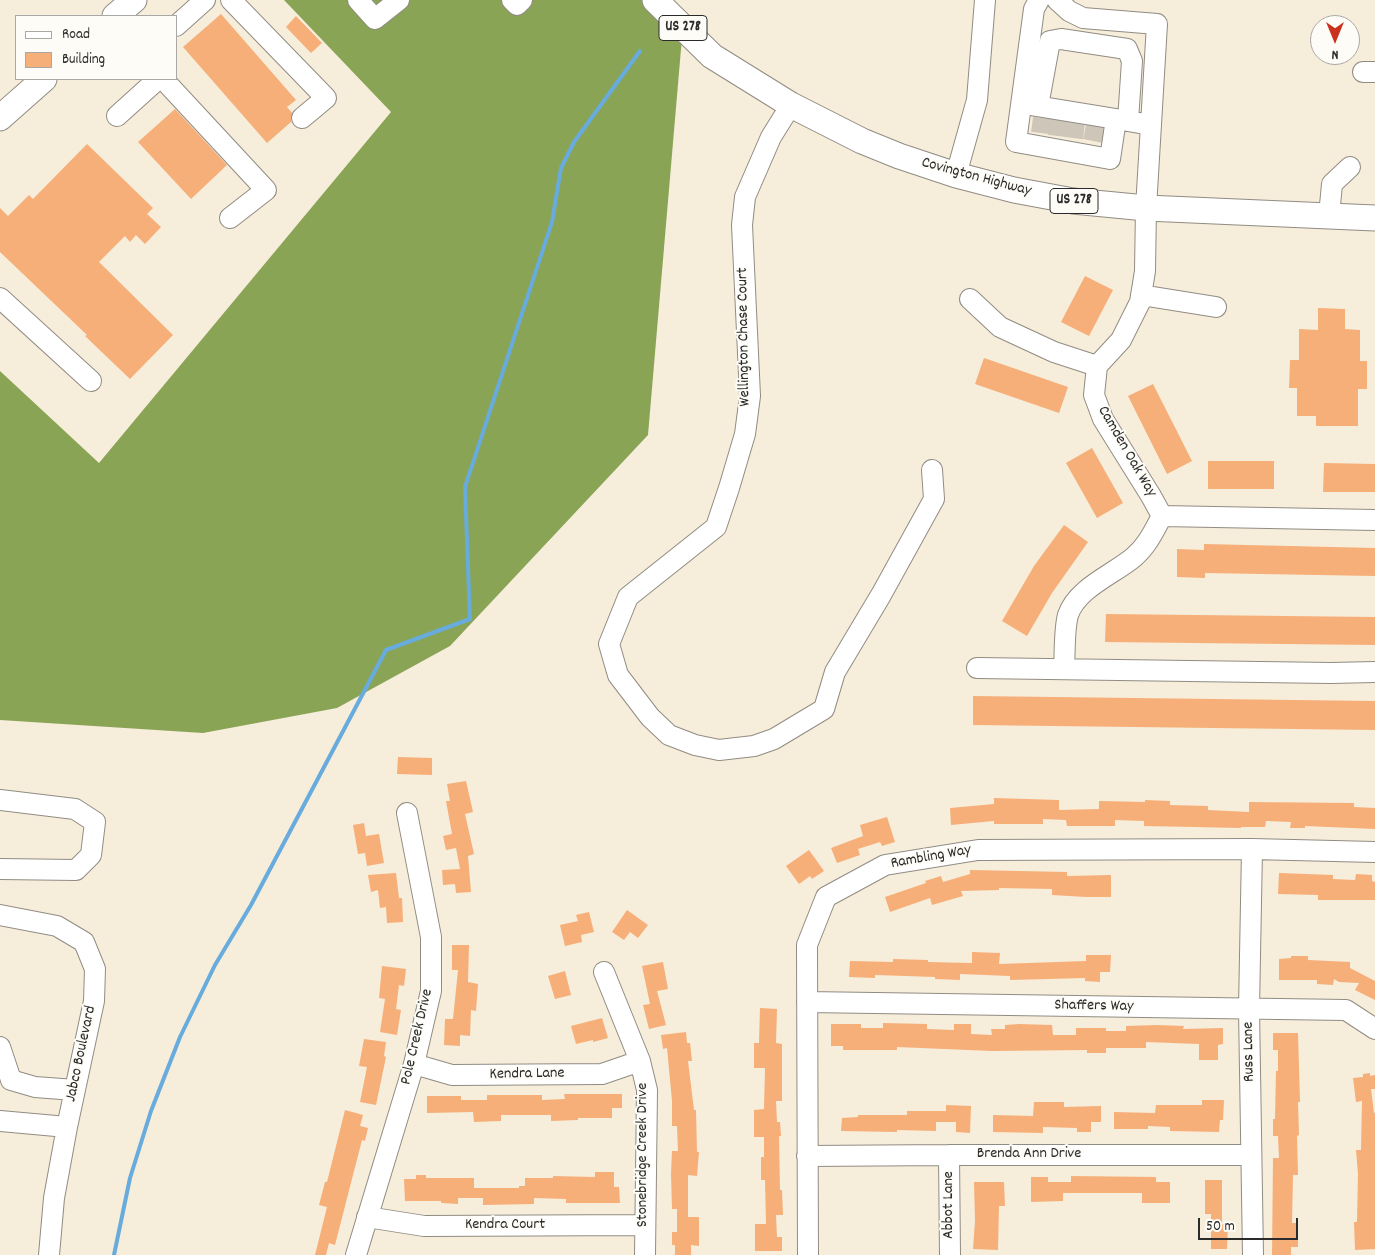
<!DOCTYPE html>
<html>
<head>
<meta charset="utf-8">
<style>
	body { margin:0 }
	#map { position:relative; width:1375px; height:1255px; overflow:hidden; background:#f7eddb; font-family:Dekko,sans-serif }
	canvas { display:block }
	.legend { position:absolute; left:15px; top:15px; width:162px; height:65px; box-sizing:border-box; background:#fdfcf7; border:1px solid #a9a8a5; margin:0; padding:6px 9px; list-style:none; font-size:15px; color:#2b2b2b }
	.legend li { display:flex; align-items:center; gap:10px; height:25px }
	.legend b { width:25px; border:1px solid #a9a8a5 }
	.north { position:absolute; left:1310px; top:15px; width:50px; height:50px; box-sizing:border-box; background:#fdfcf7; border:1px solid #a9a8a5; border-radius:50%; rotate:180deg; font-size:14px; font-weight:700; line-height:20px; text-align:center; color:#2b2b2b }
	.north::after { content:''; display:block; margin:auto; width:18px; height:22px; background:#c8321e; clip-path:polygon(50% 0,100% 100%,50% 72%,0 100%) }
	.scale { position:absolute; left:1198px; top:1218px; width:100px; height:22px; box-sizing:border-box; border:2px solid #2b2b2b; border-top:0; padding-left:6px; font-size:15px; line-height:18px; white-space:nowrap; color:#2b2b2b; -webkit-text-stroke:4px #fdfcf7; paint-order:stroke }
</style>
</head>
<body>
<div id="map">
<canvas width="1375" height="1255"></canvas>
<ul class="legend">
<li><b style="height:6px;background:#fff"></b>Road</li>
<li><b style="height:14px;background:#f6af78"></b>Building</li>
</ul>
<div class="north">N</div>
<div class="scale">50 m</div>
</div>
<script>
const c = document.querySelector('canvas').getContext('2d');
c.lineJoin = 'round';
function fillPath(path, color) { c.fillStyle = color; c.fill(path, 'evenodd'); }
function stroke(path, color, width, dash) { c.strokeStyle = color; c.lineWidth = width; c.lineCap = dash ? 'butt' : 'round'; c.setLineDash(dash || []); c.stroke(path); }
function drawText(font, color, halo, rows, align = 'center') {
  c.font = font + ' Dekko,sans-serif'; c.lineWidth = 4; c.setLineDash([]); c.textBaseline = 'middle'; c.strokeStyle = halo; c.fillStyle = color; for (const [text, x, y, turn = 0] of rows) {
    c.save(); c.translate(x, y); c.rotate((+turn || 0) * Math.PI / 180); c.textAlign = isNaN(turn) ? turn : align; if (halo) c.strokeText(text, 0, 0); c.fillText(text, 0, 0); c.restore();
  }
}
const forest = new Path2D(`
	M284,0h383l17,14 -36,421 -198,211 -113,62 -134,25 -203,-13v-349l99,92 292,-351z`);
const stream = new Path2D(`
	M114,1255l16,-77 21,-67 29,-74 35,-72 36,-60 135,-255 84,-31 -5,-132 87,-265 9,-54 13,-26 66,-91`);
const building = new Path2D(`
	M221,14l75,86 -9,7 5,6 -1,9 -24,21 -84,-96z
	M296,16l26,27 -11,10 -25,-26z
	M175,109l52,56 -36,34 -53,-57z
	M87,144l66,64 -6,6 14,13 -16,17 -9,-9 -6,7 -5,-6 -26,26 74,73 -43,44 -45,-43 2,-1 -87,-83v-44l8,8 21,-21 4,4z
	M1085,276l28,14 -24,46 -28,-14z
	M1318,308l27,1v20l15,1v31h7v28h-9v37h-42v-10h-19v-28h-8l1,-28h9v-31l19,1z
	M984,358l84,29 -9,26 -84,-29z
	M1153,384l39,77 -25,13 -39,-78z
	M1092,448l31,55 -26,15 -31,-55z
	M1208,461h66v28h-66z
	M1324,463l51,1v28h-52z
	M1064,525l24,17 -36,51 -25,43 -25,-15 32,-55z
	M1204,544l171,4v28l-170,-3v5l-28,-1v-28l27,1z
	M1106,614l269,3v28l-270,-3z
	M973,696l402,5v29l-402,-5z
	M398,757l34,1v17l-35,-1z
	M466,781l7,31 -8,2 9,40 -6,2 3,36 -15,1 -1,-9 -12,1 -1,-15 18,-1 -4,-21 -10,2 -3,-14 9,-2 -6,-33h4l-3,-17z
	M994,798l65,2v10l40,-1v-8l46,1v-2l25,1v4l38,1v4l41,2v-10l105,1v4l21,1v21l-70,-3v2h-15l1,-6 -25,-1 -1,6h-24v1l-97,-2v-5l-29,-1v6h-48l-1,-6 -23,-1v5h-49v-3l-43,4 -1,-17 44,-4z
	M887,817l8,25 -13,4 -2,-4 -22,7 2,6 -23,8 -6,-15 32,-12 -3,-11z
	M364,823l2,13 13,-2 5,29 -17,3 -2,-13 -7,1 -5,-29z
	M809,850l15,21 -12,8 -2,-3 -11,8 -13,-18z
	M970,870l97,2v4l44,-1v22h-25l-34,-2v-6l-53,-1v2l-38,1 2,5 -31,9 -2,-7 -40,14 -5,-15 41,-14 -1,-2 16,-5 2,6 27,-8z
	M396,873l3,25h3l1,24 -16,1 -1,-16 -6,1 -2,-18 -7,2 -3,-17z
	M1279,873l54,2v4l22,1 1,-6 16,1v6l3,1v18h-57v-5l-40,-1z
	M627,910l21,15 -10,13 -8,-6 -6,8 -12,-8z
	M589,912l5,20 -13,3 1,7 -17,4 -5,-21 18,-4 -2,-6z
	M452,945h17l-1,37 10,2 -2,27 -5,-1 -1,26 -10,-1v11l-16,-1 1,-26h8l5,-49h-6z
	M972,952l28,1 -1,11 87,-3v-6h25l-1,17h-10v10l-15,-1v-3l-75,2v-4l-50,-2v6l-25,-1v-2l-60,-2v3l-26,-1 1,-16 43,1v-3l35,1v2l44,1z
	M1291,956h17v4l42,2v6l25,13v19l-20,-10 4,-7 -20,-1 -5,-3 -1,6 -16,-1v-4h-38v-21l12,-1z
	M663,962l5,27 -11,2 9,34 -17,4 -6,-24 7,-1 -8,-38z
	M382,966l24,3 -2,17 -5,-1 -3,24 5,1 -4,25 -17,-3 5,-33 -6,-1z
	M565,971l6,24 -16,4 -7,-23z
	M760,1008l17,1 -1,34 6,1v57h-6l1,21h3l1,14h-2l1,54h2l1,25h-7l1,22h5v14h-27v-27h11l-1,-44h-4v-23h3v-20h-10v-27l10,-1 1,-41h-11v-25h5z
	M602,1018l6,20 -15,4v-2l-17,4 -5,-18z
	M883,1023l44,1v5l27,1v-6h17v10l21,1 -1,-6h14v-4l14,-1 33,1 1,10h23v-7h30v3h20v-5l31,-1 27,1 -1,3 40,-1v16l-5,1v15h-19v-16l-53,-2v6h-40v5h-19v-3l-95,1 -95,-4v3h-54v-4h-12v-22h30v4h22z
	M686,1032l1,11h3l2,18h-4l6,49h2l1,42h2l-2,24 -9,-1v42h11v29l-8,-1v10h-16v-10h-3v-13h5v-23h-5l-1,-36 1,-22h6l-1,-25h-5v-25l-5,-53 -4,1 -2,-14z
	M1273,1033h25l2,69h-2l1,33 -2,1 1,39h-5l-1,48h6v24h-7v8h-19l1,-97h6l-1,-22h-5v-17h2l1,-48h2v-21h-5z
	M364,1039l22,3 -2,14 2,1 -10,48 -16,-3 7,-35 -8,-1z
	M1370,1073v3l5,-1v14h-4l3,24h1v136l-20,1 -1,-28h3l1,-48 -2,-24h5l1,-49 -6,1 -3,-24 10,-1v-3z
	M564,1094h58v14h-10v10h-34v2l-27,1v-6h-50v6l-27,1 -1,-10 -46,1v-17h34v4h26v-5h55v5l23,-1z
	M1202,1100h22l-1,20h-3l-1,12 -49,-1v-4l-22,-1v3h-34v-17l41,1 1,-8h46z
	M1034,1102h30v5l37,-1v16h-10v10h-14v-4l-34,-1v6l-50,-1v-17l40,1z
	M946,1105l25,1 -1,27 -14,-1v-10h-20v9l-39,-1v2l-56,-1 1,-13 16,-1v-2h49v-4h39z
	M345,1110l18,5 -3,11 8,2 -3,13 -3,-1 -27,105 -6,-2 -3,12h-11l12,-48 -8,-2 6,-23h2z
	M595,1172h19v15h5l1,16h-54v-4l-32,-1v6l-51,1v-7h-25v6l-17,-1v-2h-36l-1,-22h12v-4h10v3h48v10h45v-2h6v-8h28v-2l42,1z
	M1071,1176l85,1v5h14v21h-28v-10h-79v8l-32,1v-25h17v5h23z
	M1205,1180h17v44h6l-1,25h-16v-35h-6z
	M974,1182h30l1,24h-6l-1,44 -25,-1 2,-28z`);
const minorTunnel = new Path2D(`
	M1041,133l2,-15
	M1058,136l2,-16
	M1073,138l2,-15
	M1093,141l3,-15`);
const minor = new Path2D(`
	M231,0l95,98 -24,20
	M358,0l17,19 24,-19
	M512,0l5,5 5,-5
	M1039,0l-5,9 -18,133 94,17 6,-40 35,6
	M1057,0l12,11 14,7 74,6 -11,184 -1,63 -5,31 -19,38 -24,26 -3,29 9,24 48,77 11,20c-8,15 -15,30 -28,41 -20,17 -57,31 -66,58 -4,14 -3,39 -4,54
	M176,26l29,-26
	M1363,72h12
	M163,79l103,111 -36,28
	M1024,104l92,15
	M791,105l-20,32 -26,60 -3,28 8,171 -5,38 -16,54 -13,39 -88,70 -19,47 9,31 32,42 19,18 26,10 24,5 35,-4 20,-7 50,-30 11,-37 46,-77 53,-96 -2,-29
	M1038,106l12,-65 11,-2 66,10 5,12 -4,60
	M117,116l41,-37
	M956,175l21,-75 8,-100
	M1329,216l3,-32 18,-17
	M1141,295l75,12
	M0,298l91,83
	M970,299l30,28 54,25 43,14
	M1162,516l213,4
	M977,668l354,5 44,-1
	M0,800l75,9 20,13 -4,33 -15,15 -76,-1
	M1252,849l-3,160 4,246
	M0,915l57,11 27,16 11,27 -1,32 -27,126 -13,71 -5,57
	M604,972l36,89 7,29 -2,165
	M807,1002l539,8 29,19
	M0,1047l11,33 24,7 40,3
	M414,1064l38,11 150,-1 38,-13
	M0,1121l67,6
	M949,1155l1,100
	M807,1156l142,-1h302
	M367,1217l57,9 220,-1
	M356,1255l58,-191 17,-73v-54l-24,-124
	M808,1255l-1,-310 19,-48 59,-32 93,-15 274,-1 123,3`);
const major = new Path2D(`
	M655,0l57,56 79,49 71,36 37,15 57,19 58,15 59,11 73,7 229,10
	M115,16l19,-16
	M0,118l44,-39`);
const shields = [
	[683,28,48],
	[1074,201,48]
];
const shieldNames = [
	["US 278",683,28],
	["US 278",1074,201]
];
const streetNames = [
	["Covington Highway",976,178,15],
	["Wellington Chase Court",745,337,-91],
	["Camden Oak Way",1126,452,60],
	["Rambling Way",931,858,-10],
	["Shaffers Way",1094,1007,1],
	["Pole Creek Drive",418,1037,-77],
	["Russ Lane",1250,1052,-91],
	["Jabco Boulevard",82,1054,-78],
	["Kendra Lane",527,1075,-1],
	["Stonebridge Creek Drive",644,1155,-90],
	["Brenda Ann Drive",1029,1155],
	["Abbot Lane",950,1205,-90],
	["Kendra Court",505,1226]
];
fillPath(forest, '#8aa456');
stroke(stream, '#68abdd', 4);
fillPath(building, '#f6af78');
stroke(minorTunnel, '#cec6b8', 20, [20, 10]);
stroke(minor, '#918c83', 22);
stroke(major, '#918c83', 27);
stroke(minor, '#fff', 20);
stroke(major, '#fff', 25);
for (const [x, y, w] of shields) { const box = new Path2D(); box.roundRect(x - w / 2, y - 12.5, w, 25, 4); c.fillStyle = '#fdfcf7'; c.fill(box); stroke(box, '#2b2b2b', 1); }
drawText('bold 15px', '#2b2b2b', null, shieldNames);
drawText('16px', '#2b2b2b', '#fdfcf7', streetNames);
</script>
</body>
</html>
